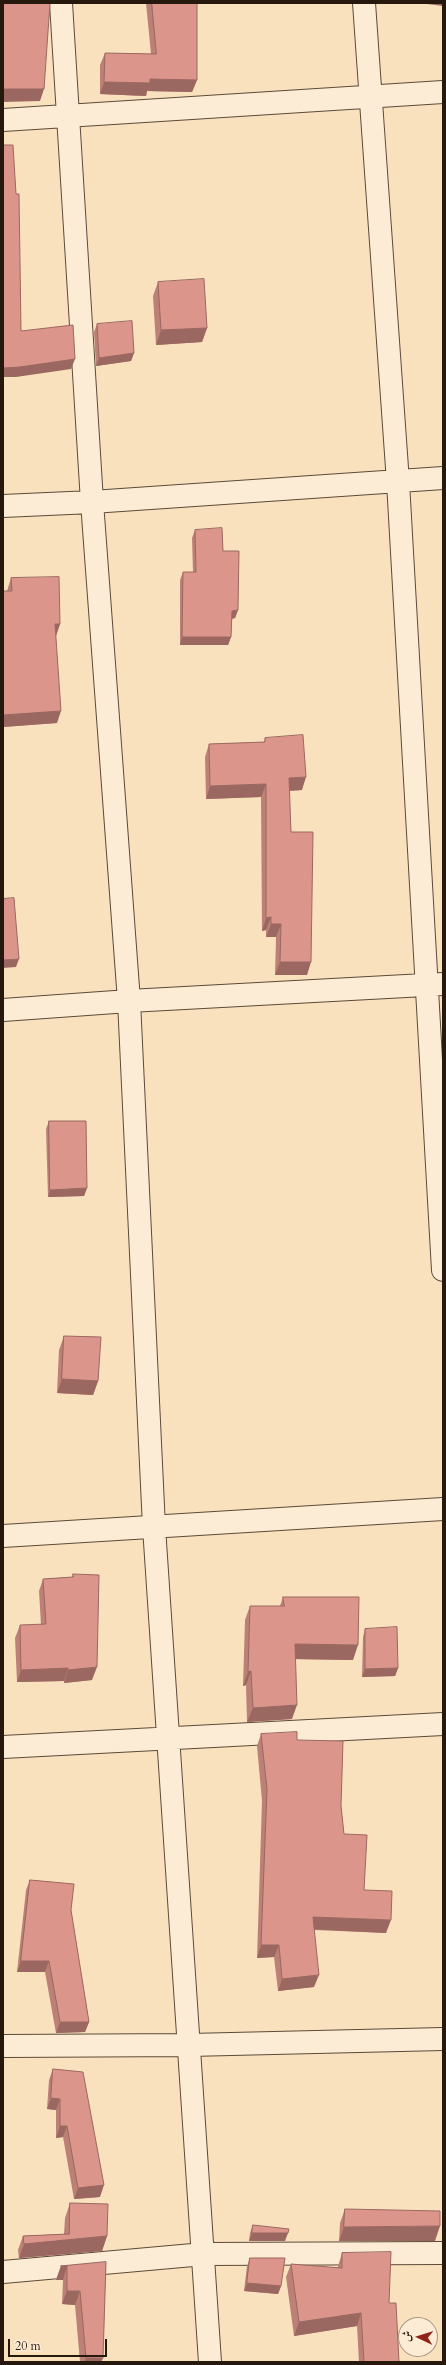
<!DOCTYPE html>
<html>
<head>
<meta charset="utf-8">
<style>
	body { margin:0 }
	#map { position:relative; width:446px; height:2365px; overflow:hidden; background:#fae1be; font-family:Cardo,Amiri,serif }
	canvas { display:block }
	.frame { position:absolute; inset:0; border:4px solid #27180d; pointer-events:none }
	.north { position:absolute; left:398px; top:2317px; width:40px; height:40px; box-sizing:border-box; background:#fcecd5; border:1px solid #a79785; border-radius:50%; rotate:274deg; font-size:11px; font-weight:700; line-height:16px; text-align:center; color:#27180d }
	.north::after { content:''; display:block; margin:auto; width:14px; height:18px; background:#8f2418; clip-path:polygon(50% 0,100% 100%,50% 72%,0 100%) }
	.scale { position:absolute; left:8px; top:2339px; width:99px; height:18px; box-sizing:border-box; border:2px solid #27180d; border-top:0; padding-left:5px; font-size:12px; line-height:14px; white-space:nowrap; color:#27180d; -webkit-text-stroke:3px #fcecd5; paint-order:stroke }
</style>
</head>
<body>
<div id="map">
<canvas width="446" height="2365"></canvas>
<div class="frame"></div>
<div class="north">ش</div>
<div class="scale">20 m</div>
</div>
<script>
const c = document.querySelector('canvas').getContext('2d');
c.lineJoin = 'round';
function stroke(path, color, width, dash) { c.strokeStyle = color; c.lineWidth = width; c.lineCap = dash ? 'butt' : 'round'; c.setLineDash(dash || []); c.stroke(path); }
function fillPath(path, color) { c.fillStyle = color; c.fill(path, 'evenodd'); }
const minor = new Path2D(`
	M61,3l31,499 37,499 25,526 56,835
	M364,3l34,479 45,788
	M3,120l440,-28
	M3,506l89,-4 351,-24
	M3,1010l126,-9 314,-17
	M3,1536l440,-27
	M3,1747l440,-23
	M3,2046l186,-1 254,-6
	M3,2272l201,-18 239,-1`);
const wall = new Path2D(`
	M146,3h51v77l-5,12 -45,-1 -1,5 -46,-2v-29l5,-12 46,1z
	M158,282l49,46 -5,14 -46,3 -3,-49z
	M97,324l37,29 -3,8 -35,5 -2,-34z
	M195,530l28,21 15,59 -3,8 -3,1 -1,18 -3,8h-48v-65l3,-8h10l-1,-34z
	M11,578l49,46 -4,11 1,88 -54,4v-136h4z
	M265,738l37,52 -13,1 2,41 16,143h-32l1,-38h-10v-7l-4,1 -1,-134 -55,2 -1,-42 4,-13 55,-2z
	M49,1121l38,67 -3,8 -36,1 -2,-68z
	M64,1336l34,45 -5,14 -36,-2 2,-43z
	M73,1574l19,106 -28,3v-2l-47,1 -2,-44 5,-13h21l-2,-34 4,-12 29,-2z
	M283,1597l70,63 -58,-1 -3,60 -45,3 -1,-37 -3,1 2,-66 5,-14h30z
	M365,1629l33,39 -3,8 -33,1 1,-40z
	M261,1734l36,6 44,66 3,28 20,56 22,43 -72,-3v57l-36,4 -4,-34 -17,1 5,-157 -5,-55z
	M30,1880l41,30 18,112 -4,10 -29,1 -11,-61h-28l9,-82z
	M53,2069l47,128 -26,2 -11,-62 -7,1v-28l-9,-1 2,-29z
	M70,2203l37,33 -5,15 -83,7 -1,-8 5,-14 41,-2 1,-16z
	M345,2209l90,32h-96l1,-18z
	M253,2225l32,16h-36l1,-8z
	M342,2253l47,50 10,59h-40l-2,-36 -63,10 -8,-59 5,-13 47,4v-2z
	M250,2258l31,28 -3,8 -34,-3 3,-25z
	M106,2262l-3,96 -2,4h-21l-5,-57 -13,-1 1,-24h-7l5,-14z`);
const shadedWall = new Path2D(`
	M419,3h24v3z
	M150,79l47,1 -5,12 -45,-1 -1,5 -46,-2 4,-12z
	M3,89h41l-4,12 -37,1z
	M207,328l-5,14 -46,3 5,-15z
	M134,353l-3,8 -35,5 3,-8z
	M75,359l-4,10 -55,8h-13v-9z
	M238,610l-3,8 -6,1 3,-8z
	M55,624h5l-4,12z
	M182,637h49l-3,8h-48z
	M61,711l-4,12 -54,4v-12z
	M306,777l-4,13 -18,1 5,-13z
	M266,784l-5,13 -55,2 4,-13z
	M271,917l-5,13 -4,1 4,-13z
	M271,924h10l-5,13h-10z
	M19,959l-3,8 -13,1v-8z
	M280,962h31l-4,13h-32z
	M87,1188l-3,8 -36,1 2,-7z
	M62,1379l36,2 -5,14 -36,-2z
	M295,1644l63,1 -5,15 -63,-1z
	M97,1667l-5,13 -28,3 4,-13z
	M68,1668l-4,13 -47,1 4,-12z
	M398,1668l-3,8 -33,1 3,-8z
	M251,1671l-5,14 -3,1 5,-14z
	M297,1705l-5,14 -45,3 6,-14z
	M313,1917l78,3 -5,13 -78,-4z
	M261,1945h18l-5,12 -17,1z
	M21,1961h28l-4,11h-28z
	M319,1975l-5,12 -36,4 4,-12z
	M60,2022h29l-4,10 -29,1z
	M51,2098l9,1 -4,11 -9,-1z
	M60,2126h7l-4,11 -7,1z
	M104,2185l-4,12 -26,2 4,-11z
	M440,2226l-5,15h-96l5,-14z
	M252,2233h36l-3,8h-36z
	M107,2236l-5,15 -83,7 5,-14z
	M61,2266h6l-4,14h-7z
	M247,2283l34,3 -3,8 -34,-3z
	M67,2291h13l-5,14 -13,-1z
	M361,2313l-4,13 -63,10 5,-14z
	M86,2358h17l-2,4h-17z`);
const building = new Path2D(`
	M3,3h47l-6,86h-41z
	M152,3h45v77l-47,-1v4l-46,-1 1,-29 51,1z
	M3,145h10l3,49h3l2,137 52,-6 2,34 -55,8 -17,1z
	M204,279l3,49 -46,2 -3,-48z
	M132,321l2,32 -35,5 -2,-34z
	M222,528l1,23h16l-1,59 -6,1 -1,26h-49l1,-65h13l-1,-42z
	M59,577l1,47h-5l6,87 -58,4v-124h9l-1,-13z
	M303,735l3,42 -17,1 2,54h22l-2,130h-31l1,-38h-10v-7l-5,1v-134l-56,2 -1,-42 56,-2v-4z
	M14,898l5,61 -16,1v-61z
	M49,1121h37l1,67 -37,2z
	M64,1336l37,1 -3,44 -36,-2z
	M73,1574l26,1 -2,92 -29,3v-2l-47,2 -1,-45 26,-1 -3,-45 30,-2z
	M283,1597h76l-1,48 -63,-1 2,61 -44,3 -2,-37 -3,1 2,-66h34z
	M397,1627l1,41 -33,1v-40z
	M297,1732v8l46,1 -2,65 3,28 23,1 -3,55 28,1 -1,29 -78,-3 6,58 -37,4 -3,-34h-18l6,-156 -6,-55z
	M30,1880l44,4 -3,26 18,112h-29l-11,-61h-28z
	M53,2069l30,3 21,113 -26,3 -11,-62h-7v-27l-9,-1z
	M70,2203l38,1 -1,32 -83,8 -1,-8 46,-2z
	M345,2209l95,2v15l-96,1z
	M253,2225l36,4 -1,4h-36z
	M391,2252l-2,51h7l3,59h-35l-3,-49 -62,9 -8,-58 51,4v-15z
	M250,2258h35l-4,28 -34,-3z
	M106,2262l-3,96h-17l-6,-67h-13v-25h-6z`);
stroke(minor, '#5c4a39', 24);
stroke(minor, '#fcecd5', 22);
fillPath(wall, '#bd8077');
fillPath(shadedWall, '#9a6861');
fillPath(building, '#dc958a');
stroke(building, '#9a6861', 1);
</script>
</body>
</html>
